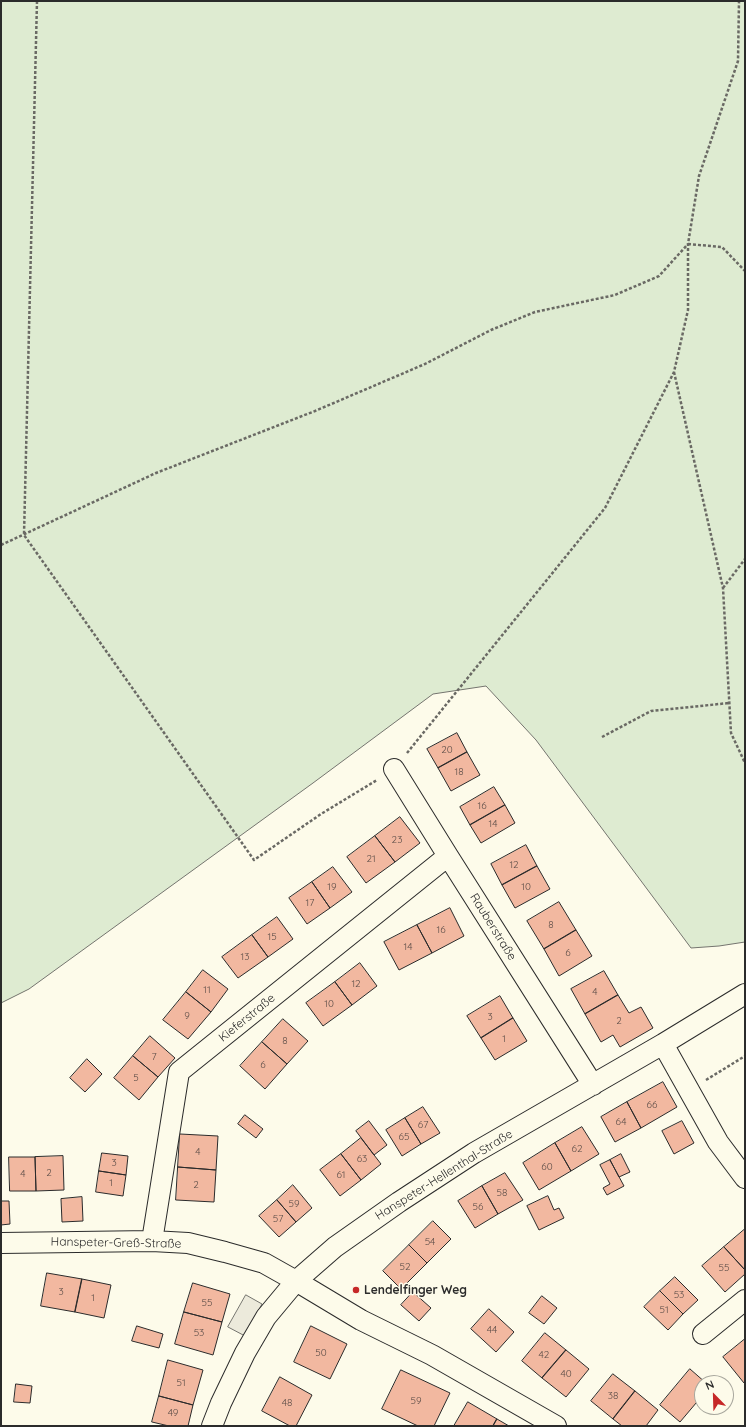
<!DOCTYPE html>
<html>
<head>
<meta charset="utf-8">
<style>
	body { margin:0 }
	#map { position:relative; width:746px; height:1427px; overflow:hidden; background:#fdfbea; font-family:Quicksand,sans-serif }
	canvas { display:block }
	.frame { position:absolute; inset:0; border:2px solid #2b2b2b; pointer-events:none }
	.north { position:absolute; left:694px; top:1375px; width:40px; height:40px; box-sizing:border-box; background:#fdfbea; border:1px solid #a9a89e; border-radius:50%; rotate:337deg; font-size:11px; font-weight:700; line-height:16px; text-align:center; color:#2b2b2b }
	.north::after { content:''; display:block; margin:auto; width:14px; height:18px; background:#c62828; clip-path:polygon(50% 0,100% 100%,50% 72%,0 100%) }
</style>
</head>
<body>
<div id="map">
<canvas width="746" height="1427"></canvas>
<div class="frame"></div>
<div class="north">N</div>
</div>
<script>
const c = document.querySelector('canvas').getContext('2d');
c.lineJoin = 'round';
function fillPath(path, color) { c.fillStyle = color; c.fill(path, 'evenodd'); }
function stroke(path, color, width, dash) { c.strokeStyle = color; c.lineWidth = width; c.lineCap = dash ? 'butt' : 'round'; c.setLineDash(dash || []); c.stroke(path); }
function drawText(font, color, halo, rows, align = 'center') {
  c.font = font + ' Quicksand,sans-serif'; c.lineWidth = 3; c.setLineDash([]); c.textBaseline = 'middle'; c.strokeStyle = halo; c.fillStyle = color; for (const [text, x, y, turn = 0] of rows) {
    c.save(); c.translate(x, y); c.rotate((+turn || 0) * Math.PI / 180); c.textAlign = isNaN(turn) ? turn : align; if (halo) c.strokeText(text, 0, 0); c.fillText(text, 0, 0); c.restore();
  }
}
const green = new Path2D(`
	M1,1h744v941l-26,4 -28,2 -155,-208 -50,-54 -53,8 -120,89 -284,206 -28,14z`);
const parking = new Path2D(`
	M246,1295l16,9 -17,32 -17,-9z`);
const building = new Path2D(`
	M457,733l10,19 -29,16 -11,-19z
	M467,752l13,23 -29,16 -13,-23z
	M494,787l11,18 -35,20 -10,-18z
	M505,805l10,18 -34,20 -11,-18z
	M400,817l20,26 -25,19 -20,-26z
	M375,836l20,26 -29,21 -19,-26z
	M526,845l11,21 -35,19 -11,-21z
	M537,866l13,23 -35,19 -13,-23z
	M333,867l19,25 -22,16 -18,-26z
	M312,882l18,26 -23,16 -18,-26z
	M559,902l17,28 -32,19 -17,-28z
	M450,908l14,28 -32,17 -15,-28z
	M277,917l16,22 -25,18 -16,-22z
	M417,925l15,28 -33,17 -15,-28z
	M576,930l16,26 -33,20 -15,-27z
	M252,935l16,22 -30,21 -16,-21z
	M360,963l17,23 -25,19 -17,-23z
	M203,970l25,19 -17,23 -25,-20z
	M604,971l14,24 -33,19 -14,-25z
	M335,982l17,23 -29,21 -17,-23z
	M186,992l25,20 -23,27 -25,-19z
	M618,995l11,18 12,-6 12,21 -33,19 -7,-12 -12,7 -16,-28z
	M500,996l13,22 -32,20 -14,-22z
	M513,1018l14,23 -32,19 -14,-22z
	M283,1019l25,22 -21,23 -25,-22z
	M150,1036l25,22 -17,19 -25,-21z
	M262,1042l25,22 -22,25 -25,-23z
	M133,1056l25,21 -19,23 -25,-22z
	M87,1059l15,15 -17,18 -15,-14z
	M663,1082l14,25 -36,21 -14,-26z
	M627,1102l14,26 -26,14 -14,-25z
	M423,1107l17,26 -19,11 -16,-26z
	M245,1115l18,14 -7,9 -18,-14z
	M405,1118l16,26 -19,12 -16,-26z
	M369,1121l18,24 -13,10 -18,-24z
	M682,1121l12,22 -20,11 -12,-23z
	M582,1127l17,27 -28,17 -16,-28z
	M180,1134l38,2 -2,34 -38,-3z
	M361,1138l20,26 -20,16 -20,-26z
	M555,1143l16,28 -32,19 -16,-27z
	M102,1153l26,3 -2,19 -27,-4z
	M341,1154l20,26 -21,16 -20,-26z
	M621,1154l9,18 -11,5 -9,-17z
	M63,1156l1,34 -28,1 -1,-34z
	M9,1157h26l1,34h-26z
	M610,1160l14,26 -17,9 -4,-7 7,-4 -10,-19z
	M178,1167l38,3 -2,32 -38,-2z
	M99,1171l27,4 -3,21 -27,-4z
	M505,1173l18,27 -25,14 -16,-28z
	M293,1185l19,23 -16,14 -19,-22z
	M482,1186l16,28 -23,14 -17,-27z
	M548,1196l6,14 5,-2 5,10 -25,12 -12,-24z
	M82,1197l1,24 -21,1 -1,-23z
	M277,1200l19,22 -17,15 -20,-21z
	M1,1201h8l1,23 -9,1z
	M433,1221l18,18 -24,24 -18,-18z
	M745,1229v41l-21,-23z
	M409,1245l18,18 -26,26 -18,-18z
	M724,1247l21,23v4l-20,18 -23,-26z
	M47,1273l35,6 -7,33 -34,-6z
	M675,1277l23,23 -15,14 -23,-23z
	M82,1279l29,6 -7,33 -29,-6z
	M193,1283l37,11 -8,28 -38,-10z
	M660,1291l23,23 -15,16 -24,-23z
	M413,1292l18,16 -12,13 -18,-16z
	M542,1296l15,12 -13,16 -15,-11z
	M489,1309l25,23 -18,20 -25,-23z
	M184,1312l38,10 -9,33 -38,-11z
	M137,1326l26,8 -4,14 -27,-7z
	M311,1326l36,18 -17,35 -36,-17z
	M545,1333l21,17 -24,28 -20,-17z
	M745,1339v43l-1,1 -21,-26z
	M566,1350l23,19 -23,28 -24,-19z
	M168,1360l35,10 -10,35 -34,-9z
	M690,1369l16,14h-4v13l-22,26 -20,-17z
	M401,1370l49,23 -16,33h-16l-36,-17z
	M613,1374l22,17 -22,28 -22,-18z
	M280,1377l32,18 -16,31h-6l-28,-15z
	M16,1384l16,2 -2,17 -16,-1z
	M635,1391l23,19 -12,16h-24l-9,-7z
	M159,1396l34,9 -5,21h-19l-17,-4z
	M468,1402l29,17 -4,7h-39z
	M497,1419l12,7h-16z`);
const path = new Path2D(`
	M37,1l-13,534 230,325 67,-46 56,-34
	M688,244l34,3 23,24
	M674,372l49,216 8,145 14,30
	M1,545l155,-72 159,-62 110,-47 66,-34 44,-18 80,-17 44,-19 29,-32
	M723,588l22,-29
	M602,737l49,-26 78,-8
	M407,753l198,-245 69,-136 14,-62v-66l11,-68 39,-115 1,-60
	M706,1080l39,-24`);
const street = new Path2D(`
	M394,769l54,87 145,229
	M663,1044l55,98 27,36
	M152,1241l27,-169 269,-216
	M1,1243l151,-2 36,2 37,9 39,11 32,18 65,39 71,35 124,71
	M703,1334l42,-34
	M212,1426l9,-23 24,-50 21,-36 30,-36 39,-34 64,-45 75,-49 189,-109 82,-50`);
const markers = [
	[356,1290,4,"#c62828"]
];
const numberNames = [
	["20",447,750],
	["18",459,772],
	["16",482,806],
	["14",493,824],
	["23",397,840],
	["21",371,859],
	["12",514,865],
	["19",332,887],
	["10",526,887],
	["17",310,903],
	["8",551,925],
	["16",441,930],
	["15",272,937],
	["14",408,947],
	["6",568,953],
	["13",245,957],
	["12",356,984],
	["11",207,990],
	["4",595,992],
	["10",329,1004],
	["9",187,1016],
	["3",490,1017],
	["2",619,1021],
	["1",504,1039],
	["8",285,1041],
	["7",154,1057],
	["6",263,1065],
	["5",136,1078],
	["66",652,1105],
	["64",621,1122],
	["67",423,1125],
	["65",404,1137],
	["62",577,1149],
	["4",198,1152],
	["63",362,1159],
	["3",114,1163],
	["60",547,1167],
	["2",49,1173],
	["4",23,1174],
	["61",341,1175],
	["1",111,1183],
	["2",196,1185],
	["58",502,1193],
	["59",294,1204],
	["56",478,1207],
	["57",278,1219],
	["54",430,1242],
	["52",405,1267],
	["55",724,1268],
	["3",61,1292],
	["53",679,1295],
	["1",93,1298],
	["55",207,1303],
	["51",664,1310],
	["44",492,1330],
	["53",199,1333],
	["50",321,1353],
	["42",544,1355],
	["40",566,1374],
	["51",181,1383],
	["38",613,1396],
	["59",416,1401],
	["48",287,1403],
	["49",173,1413]
];
const streetNames = [
	["Rauberstraße",493,927,58],
	["Kieferstraße",247,1018,-39],
	["Hanspeter-Hellenthal-Straße",444,1175,-32],
	["Hanspeter-Greß-Straße",116,1243,1]
];
const poiNames = [
	["Lendelfinger Weg",364,1290]
];
fillPath(green, '#deebd1');
stroke(green, '#74746e', 1);
fillPath(parking, '#eceadb');
stroke(parking, '#74746e', 1);
fillPath(building, '#f2b8a0');
stroke(building, '#2b2b2b', 1);
stroke(street, '#2b2b2b', 22);
stroke(path, '#6a6964', 2.5, [3, 2]);
stroke(street, '#fdfbea', 20);
for (const [x, y, r, color] of markers) { const dot = new Path2D(); dot.arc(x, y, r, 0, 2 * Math.PI); c.fillStyle = color; c.fill(dot); stroke(dot, '#fdfbea', 1.5); }
drawText('10px', '#5d4e48', null, numberNames);
drawText('12px', '#2b2b2b', '#fdfbea', streetNames);
drawText('bold 12px', '#2b2b2b', '#fdfbea', poiNames, 'left');
</script>
</body>
</html>
